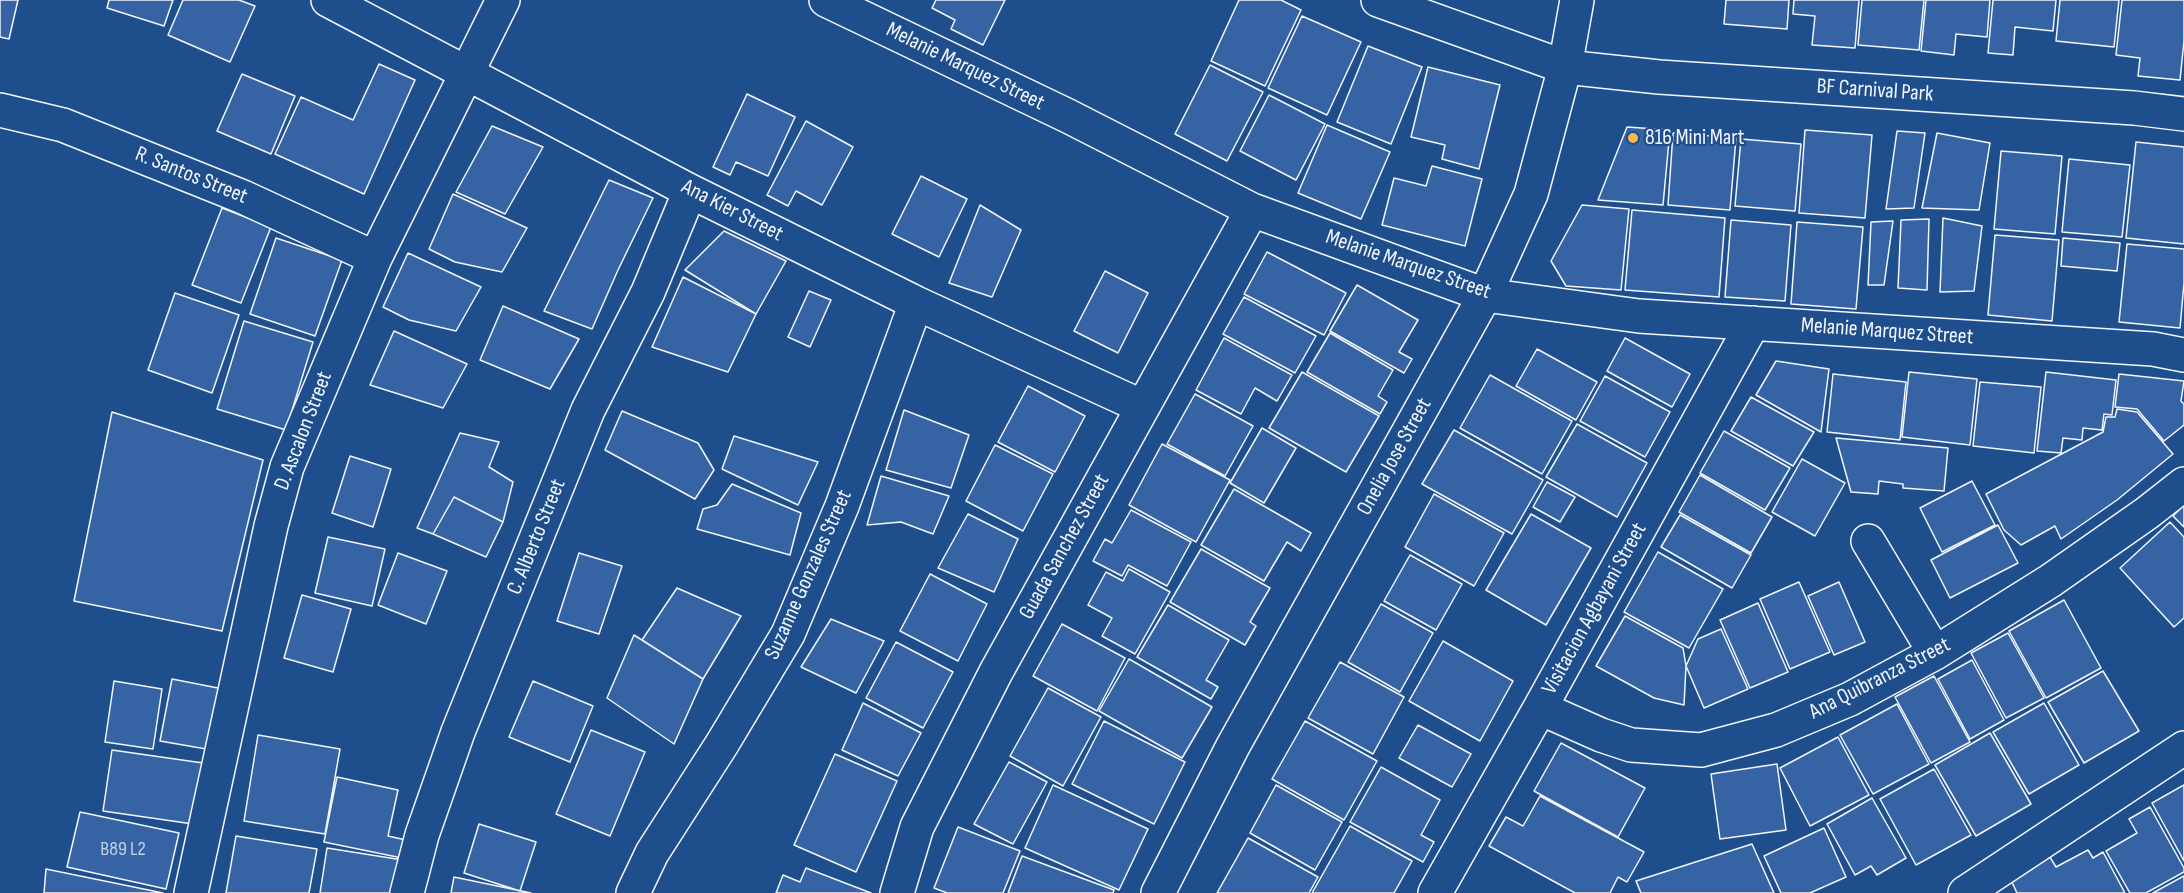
<!DOCTYPE html>
<html>
<head>
<meta charset="utf-8">
<style>
	body { margin:0 }
	canvas { display:block; background:#1f4e8c }
</style>
</head>
<body>
<canvas width="2184" height="893"></canvas>
<script>
const c = document.querySelector('canvas').getContext('2d');
c.lineJoin = 'round';
function fillPath(path, color) { c.fillStyle = color; c.fill(path, 'evenodd'); }
function stroke(path, color, width, dash) { c.strokeStyle = color; c.lineWidth = width; c.lineCap = dash ? 'butt' : 'round'; c.setLineDash(dash || []); c.stroke(path); }
function drawText(font, color, halo, rows, align = 'center') {
  c.font = font + ' "Sofia Sans Condensed",sans-serif'; c.lineWidth = 4.5; c.setLineDash([]); c.textBaseline = 'middle'; c.strokeStyle = halo; c.fillStyle = color; for (const [text, x, y, turn = 0] of rows) {
    c.save(); c.translate(x, y); c.rotate((+turn || 0) * Math.PI / 180); c.textAlign = isNaN(turn) ? turn : align; if (halo) c.strokeText(text, 0, 0); c.fillText(text, 0, 0); c.restore();
  }
}
const building = new Path2D(`
	M0,0h18l-9,39 -9,-2z
	M109,0h64l-9,26 -57,-18z
	M183,0h56l16,6 -25,56 -62,-27z
	M936,0h69l-22,45 -32,-16 4,-9 -23,-12z
	M1239,0h42l20,10 -36,76 -54,-25z
	M1726,0h63l-2,29 -63,-5z
	M1794,0h65l-4,48 -43,-3 3,-29 -22,-2z
	M1862,0h62l-5,50 -61,-5z
	M1926,0h64l-3,37 -31,-3 -2,21 -33,-4z
	M1993,0h63l-3,31 -38,-4 -2,28 -25,-2z
	M2060,0h59l-5,47 -58,-6z
	M2122,0h62v41l-4,39 -42,-4 2,-18 -24,-3z
	M1302,16l59,26 -34,73 -59,-27z
	M1368,46l54,21 -31,77 -54,-22z
	M379,64l36,16 -51,114 -89,-40 26,-57 52,23z
	M1210,65l53,27 -36,69 -52,-27z
	M1428,67l72,18 -21,84 -37,-10 3,-14 -34,-8z
	M242,74l53,22 -24,58 -54,-23z
	M747,94l48,23 -27,59 -32,-14 -6,13 -17,-8z
	M1269,95l56,29 -29,56 -56,-29z
	M806,121l47,26 -31,58 -26,-14 -8,15 -21,-11z
	M1327,125l63,27 -29,67 -63,-26z
	M492,126l51,21 -38,67 -49,-22z
	M1627,127l43,3 -7,75 -65,-5z
	M1805,130l67,5 -7,83 -66,-5z
	M1897,131l28,2 -11,75 -28,1z
	M1673,133l63,5 -6,72 -62,-5z
	M1937,133l53,10 -11,67 -57,-2z
	M1741,139l60,5 -6,67 -60,-5z
	M2136,142l48,5v97l-58,-6z
	M2001,151l61,5 -7,78 -61,-5z
	M2069,159l61,6 -8,72 -60,-5z
	M1432,166l50,13 -17,67 -83,-21 12,-47 32,8z
	M921,176l46,23 -28,58 -47,-23z
	M609,180l44,18 -35,72 -26,59 -48,-18z
	M453,194l74,34 -25,44 -47,-10 -26,-13z
	M980,205l41,25 -29,67 -43,-14z
	M1582,205l47,4 -8,81 -55,-4 -15,-25z
	M222,208l49,19 -30,76 -49,-18z
	M1632,210l93,8 -6,79 -94,-7z
	M1943,218l39,8 -8,65 -34,1z
	M1929,219l-2,71 -29,-2 3,-68z
	M1731,220l60,5 -6,76 -60,-4z
	M1893,221l-9,64h-16l3,-63z
	M1797,222l66,5 -7,82 -65,-5z
	M724,231l62,30 -30,53 -71,-44z
	M1995,235l64,5 -7,81 -64,-6z
	M276,238l66,22 -27,76 -65,-22z
	M2063,238l57,5 -3,28 -56,-5z
	M2127,244l57,5v34l-4,45 -61,-6z
	M1267,252l79,41 -22,42 -80,-41z
	M408,253l73,34 -25,44 -47,-11 -26,-13z
	M1105,271l43,22 -30,60 -44,-22z
	M683,277l73,37 -28,58 -76,-25z
	M1357,285l61,35 -19,32 13,7 -8,14 -74,-42z
	M809,291l22,9 -21,47 -22,-10z
	M175,293l64,22 -27,78 -64,-23z
	M1244,297l72,39 -21,37 -72,-39z
	M503,306l76,33 -29,50 -70,-29z
	M244,321l69,21 -27,88 -69,-21z
	M394,331l73,33 -24,44 -73,-23z
	M1330,333l63,37 -15,26 9,6 -7,12 -73,-42z
	M1224,338l68,37 -15,26 -22,-13 -14,26 -45,-24z
	M1625,338l65,36 -18,33 -65,-36z
	M1537,349l60,33 -21,38 -60,-34z
	M1776,361l53,8 -8,63 -65,-37z
	M1302,372l77,44 -33,56 -77,-44z
	M1909,372l68,7 -7,66 -68,-8z
	M2046,372l70,8 -4,35 -8,-1 -2,16 -19,-2 -1,12 -19,-2 -2,15 -24,-2z
	M1833,374l73,8 -6,58 -73,-8z
	M2119,374l65,7 -3,20 3,3v21l-20,16 -27,-32 -22,-2z
	M1490,375l82,46 -30,53 -82,-46z
	M1605,376l65,36 -25,45 -65,-36z
	M1980,382l61,5 -7,66 -61,-7z
	M1028,386l57,30 -30,56 -57,-30z
	M1195,394l58,32 -28,50 -58,-32z
	M1751,397l63,35 -21,34 -62,-35z
	M2117,409l20,3 36,42 -56,46 -56,39 -6,-13 -34,19 -17,-15 -18,-36 117,-62 3,-15h9z
	M904,410l65,25 -18,53 -65,-18z
	M622,411l76,32 16,27 -19,29 -90,-49z
	M112,412l151,48 -41,171 -148,-30z
	M1577,424l70,39 -30,54 -71,-40z
	M1262,428l34,20 -32,55 -34,-20z
	M1454,430l89,50 -31,54 -90,-50z
	M1724,431l66,37 -25,42 -65,-37z
	M460,433l39,9 -10,25 24,15 -10,40 -49,-25 -21,37 -16,-6z
	M734,436l84,26 -20,43 -76,-36z
	M1836,438l112,10 -4,43 -41,-3v-4l-24,-3 -1,13 -27,-2z
	M1162,444l68,36 -34,62 -67,-37z
	M995,445l58,29 -30,57 -57,-30z
	M350,456l41,13 -18,58 -41,-14z
	M1802,459l43,24 -30,53 -43,-24z
	M1700,475l72,42 -21,36 -72,-41z
	M881,476l68,20 -16,38 -32,-12 -34,3z
	M1972,481l23,44 -53,27 -22,-44z
	M1547,482l28,15 -15,25 -27,-15z
	M732,484l69,29 -11,42 -93,-26 6,-20 14,-4z
	M1234,489l77,44 -10,18 -14,-9 -23,39 -63,-36z
	M1434,494l70,39 -30,53 -69,-39z
	M454,497l49,25 -17,35 -53,-23z
	M2184,505v22l-11,-11z
	M1131,510l60,32 -24,44 -39,-21 -6,11 -29,-15 12,-22 7,4z
	M968,514l50,25 -24,53 -56,-24z
	M1531,514l60,34 -45,77 -60,-35z
	M1680,515l71,40 -19,33 -71,-41z
	M2170,522l14,15v81l-10,9 -54,-59z
	M1998,525l20,38 -68,35 -19,-38z
	M328,537l57,12 -13,57 -57,-13z
	M1201,549l69,39 -20,34 6,4 -11,19 -75,-43z
	M1658,552l65,37 -34,59 -65,-36z
	M398,553l49,18 -21,53 -48,-19z
	M579,553l43,13 -23,68 -42,-13z
	M1410,555l52,29 -26,46 -52,-29z
	M1129,569l41,23 -35,62 -33,-18 10,-18 -24,-13 18,-33 17,9z
	M930,574l57,30 -29,57 -58,-30z
	M1799,582l31,70 -40,17 -30,-70z
	M1839,582l26,60 -31,13 -26,-59z
	M677,588l64,28 -38,63 -61,-39z
	M302,595l49,14 -18,63 -49,-14z
	M2064,600l37,68 -55,30 -37,-67z
	M1758,603l30,69 -38,16 -30,-68z
	M1381,604l52,29 -33,59 -52,-30z
	M1168,605l61,35 -23,40 12,7 -7,12 -74,-42z
	M1625,616l58,32 3,18 -2,39 -30,-7 -58,-32z
	M831,619l53,22 -28,52 -55,-26z
	M1062,624l63,34 -28,53 -64,-35z
	M1721,629l27,60 -44,19 -18,-42 12,-27z
	M2008,633l36,65 -38,20 -35,-65z
	M634,635l69,44 -29,65 -67,-46z
	M1443,641l70,40 -33,60 -71,-40z
	M896,642l57,30 -30,56 -57,-30z
	M1129,659l83,48 -30,51 -83,-47z
	M1972,660l32,60 -34,19 -32,-60z
	M1340,662l64,35 -31,57 -65,-36z
	M2103,671l36,60 -55,32 -36,-61z
	M1934,676l36,66 -39,21 -36,-66z
	M172,679l51,10 -11,61 -52,-9z
	M114,681l48,8 -9,60 -48,-7z
	M533,681l60,25 -23,56 -61,-25z
	M1048,688l53,29 -38,69 -53,-30z
	M863,703l58,30 -23,43 -56,-26z
	M2044,703l35,62 -50,29 -36,-62z
	M1897,704l32,60 -56,30 -33,-59z
	M1104,721l81,41 -31,62 -82,-40z
	M1305,721l72,40 -33,59 -72,-41z
	M1418,725l53,29 -19,33 -53,-29z
	M591,730l54,22 -35,84 -54,-22z
	M1990,733l41,71 -55,32 -41,-71z
	M258,735l82,14 -15,85 -81,-13z
	M1838,737l31,58 -59,31 -30,-58z
	M1561,743l84,45 -27,49 -84,-46z
	M112,750l91,13 -10,61 -90,-13z
	M835,754l62,27 -41,91 -62,-27z
	M1009,762l38,20 -34,62 -39,-20z
	M1777,764l9,66 -66,9 -9,-65z
	M1381,767l59,33 -19,35 13,7 -11,20 -73,-40z
	M1934,769l37,66 -55,30 -36,-66z
	M337,777l61,13 -10,46 18,4 -4,18 -78,-16z
	M1053,785l95,44 -29,61 -94,-42z
	M1276,785l66,37 -27,48 -65,-37z
	M2184,785v76l-32,-58z
	M1540,796l104,56 -17,30 -9,-5 -8,16h-35l-86,-47 17,-29 17,9z
	M1872,798l34,60 -29,17 -6,-9 -16,9 -28,-51z
	M2150,807l34,61v4l-38,21h-16l-24,-42 31,-18 -8,-14z
	M80,812l99,21 -13,56 -99,-22z
	M479,824l57,18 -16,49 -56,-18z
	M1350,826l62,35 -18,32h-82z
	M958,827l62,24 -17,42h-56l-13,-5z
	M1824,828l22,49 -36,16h-29l-17,-37z
	M236,836l81,13 -8,44h-83z
	M1248,838l70,39 -9,16h-92z
	M1752,844l22,49h-133l-5,-12z
	M327,848l82,13 -6,32h-83z
	M2088,850l5,8 10,-6 22,41h-108l-7,-15 40,-21 6,10z
	M1022,856l92,34 -1,3h-105z
	M806,868l65,25h-95l7,-18 17,7z
	M46,869l117,24h-119z
	M2184,876v17h-31z
	M454,877l77,16h-80z`);
const minor = new Path2D(`
	M328,0l362,191 226,112 227,104
	M826,0l242,116 184,94 233,85 154,21 514,33 31,6
	M0,110l63,15 180,72 132,61
	M1868,541l67,112
	M1540,708l61,27 30,10 70,5 75,-20 74,-31 85,-46 115,-72 97,-68 37,-29
	M191,893l80,-367 16,-59 88,-209 128,-258
	M407,893l15,-58 36,-103 130,-322 60,-118 42,-101
	M633,893l19,-40 70,-109 66,-110 54,-128 74,-203
	M897,893l20,-66 79,-155 256,-462
	M1435,893l105,-185 213,-385
	M1965,893l219,-145`);
const tertiary = new Path2D(`
	M1378,0l187,67 94,10 475,31 50,6`);
const secondary = new Path2D(`
	M1158,893l75,-147 252,-451 46,-101 34,-127 12,-67`);
const markers = [
	[1633,138,6,"#ffb74d"]
];
const numberNames = [
	["B89 L2",123,850]
];
const streetNames = [
	["Melanie Marquez Street",965,67,26],
	["BF Carnival Park",1875,91,4],
	["R. Santos Street",191,176,22],
	["Ana Kier Street",732,211,27],
	["Melanie Marquez Street",1408,265,19],
	["Melanie Marquez Street",1887,332,4],
	["D. Ascalon Street",304,431,-69],
	["Onelia Jose Street",1395,457,-61],
	["C. Alberto Street",537,537,-68],
	["Guada Sanchez Street",1065,547,-61],
	["Suzanne Gonzales Street",809,575,-66],
	["Visitacion Agbayani Street",1595,609,-61],
	["Ana Quibranza Street",1880,679,-27]
];
const poiNames = [
	["816 Mini Mart",1645,138]
];
fillPath(building, '#3563a3');
stroke(building, '#f2f6ff', 1.5);
stroke(minor, '#f2f6ff', 36);
stroke(tertiary, '#f2f6ff', 36);
stroke(secondary, '#f2f6ff', 36);
stroke(minor, '#1f4e8c', 33);
stroke(tertiary, '#1f4e8c', 33);
stroke(secondary, '#1f4e8c', 33);
for (const [x, y, r, color] of markers) { const dot = new Path2D(); dot.arc(x, y, r, 0, 2 * Math.PI); c.fillStyle = color; c.fill(dot); stroke(dot, '#1f4e8c', 2); }
drawText('20px', '#c3d1e8', null, numberNames);
drawText('22px', '#f2f6ff', '#1f4e8c', streetNames);
drawText('22px', '#f2f6ff', '#1f4e8c', poiNames, 'left');
</script>
</body>
</html>
